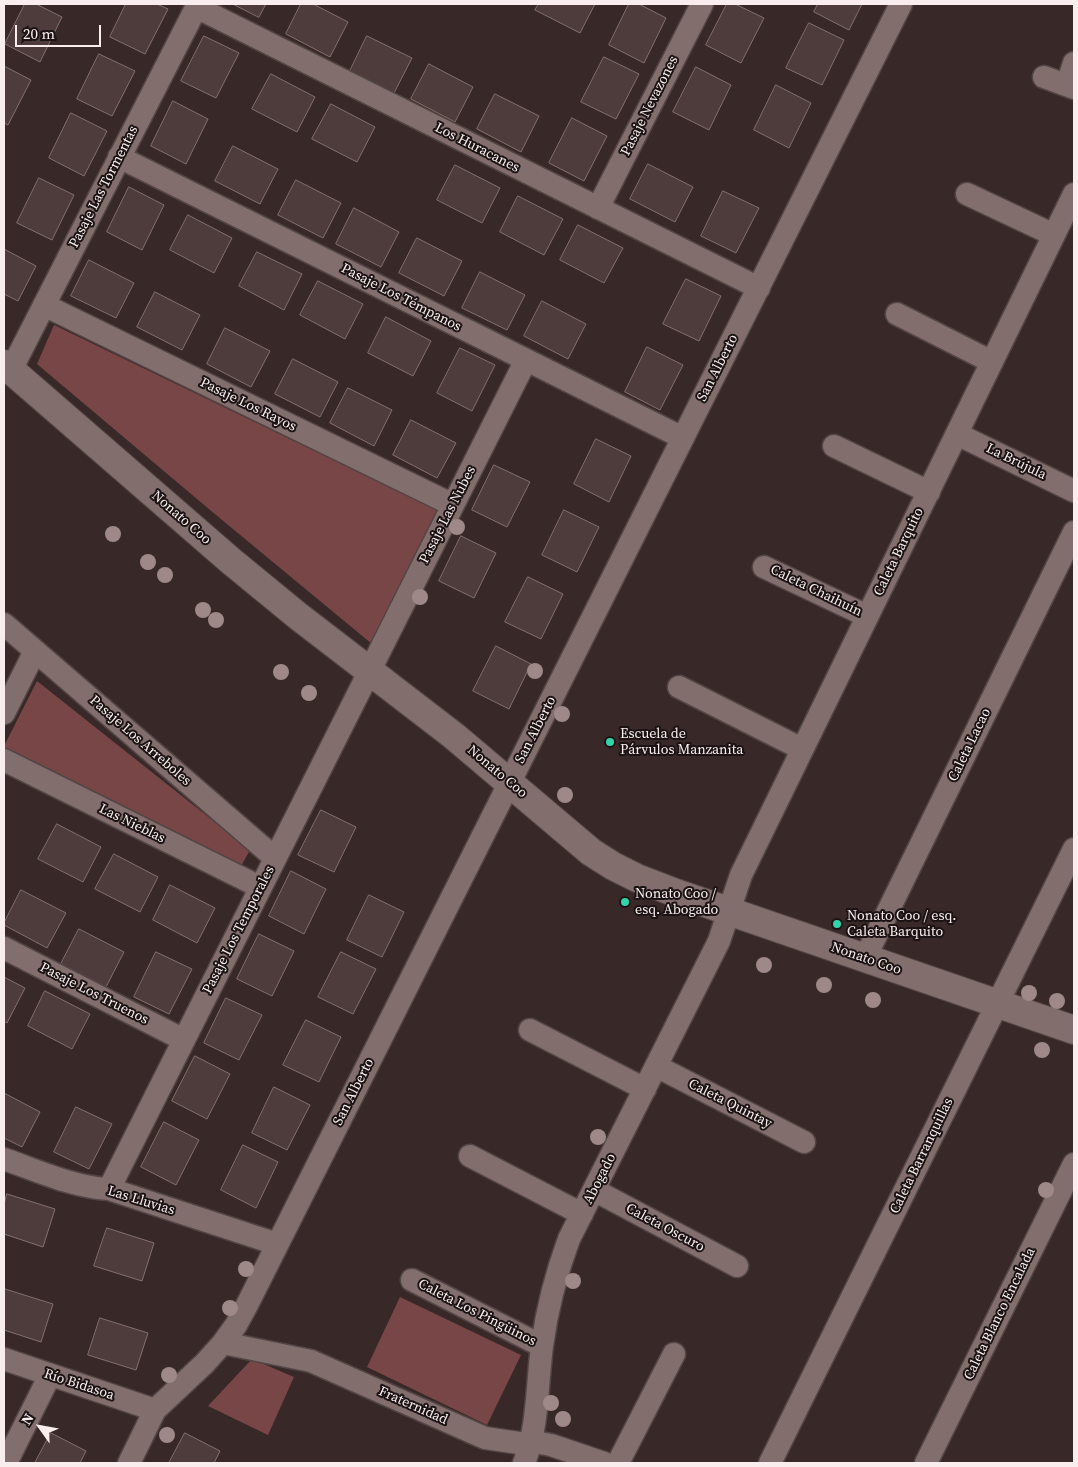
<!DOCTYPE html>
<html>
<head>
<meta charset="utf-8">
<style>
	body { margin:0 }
	#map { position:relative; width:1078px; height:1467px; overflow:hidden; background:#392828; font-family:"Source Serif 4",serif }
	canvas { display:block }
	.frame { position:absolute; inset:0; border:5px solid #f9eeed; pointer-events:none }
	.north { position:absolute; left:15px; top:1402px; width:50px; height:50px; -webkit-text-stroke:4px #1b1313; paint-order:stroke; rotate:302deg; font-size:14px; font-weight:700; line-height:20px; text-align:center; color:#f9eeed }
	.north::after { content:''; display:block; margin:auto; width:18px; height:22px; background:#f9eeed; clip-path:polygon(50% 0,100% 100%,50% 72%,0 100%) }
	.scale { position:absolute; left:15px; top:25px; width:86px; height:22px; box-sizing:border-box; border:2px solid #f9eeed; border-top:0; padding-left:6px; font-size:15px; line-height:18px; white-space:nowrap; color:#f9eeed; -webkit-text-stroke:4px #1b1313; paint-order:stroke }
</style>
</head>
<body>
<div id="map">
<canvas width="1078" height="1467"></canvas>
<div class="frame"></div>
<div class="north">N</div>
<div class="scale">20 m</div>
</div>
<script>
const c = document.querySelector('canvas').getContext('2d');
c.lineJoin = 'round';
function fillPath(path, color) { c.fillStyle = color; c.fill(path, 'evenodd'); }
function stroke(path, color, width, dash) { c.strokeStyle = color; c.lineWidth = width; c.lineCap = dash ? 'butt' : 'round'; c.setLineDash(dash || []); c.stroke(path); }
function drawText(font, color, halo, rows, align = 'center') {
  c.font = font + ' "Source Serif 4",serif'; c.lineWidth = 4; c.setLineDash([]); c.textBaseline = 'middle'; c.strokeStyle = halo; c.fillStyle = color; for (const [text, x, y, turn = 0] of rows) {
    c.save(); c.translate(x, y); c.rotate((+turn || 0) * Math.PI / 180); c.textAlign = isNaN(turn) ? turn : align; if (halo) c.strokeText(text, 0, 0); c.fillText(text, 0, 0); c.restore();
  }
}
const green = new Path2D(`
	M54,325l385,186 -67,133 -162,-134 -173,-146z
	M37,681l213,169 -10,18 -236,-119v-3z
	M400,1297l121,58 -34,70 -120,-58z
	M252,1359l42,18 -26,58 -60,-29z`);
const building = new Path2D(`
	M25,4h11l26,13 -22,45 -35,-18z
	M126,4h31l11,5 -23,45 -35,-17z
	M233,4h33l-7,13z
	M301,4h12l35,18 -18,35 -44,-23z
	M539,4h56l-15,29 -45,-23z
	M629,4h10l27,14 -22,45 -35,-18z
	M727,4h8l29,14 -23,45 -35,-18z
	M818,4h44l-13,26 -35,-18z
	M809,23l35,17 -22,45 -36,-17z
	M204,36l35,17 -23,45 -35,-17z
	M367,36l45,22 -18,35 -44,-22z
	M99,54l36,17 -23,45 -35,-17z
	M604,57l35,17 -23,45 -35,-17z
	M429,64l44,23 -18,35 -44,-23z
	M4,66l27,14 -23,45 -4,-2z
	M696,67l35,18 -22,45 -36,-18z
	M271,74l44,23 -18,35 -45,-23z
	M776,85l35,18 -22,45 -35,-18z
	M495,94l44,22 -18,36 -44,-23z
	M173,101l35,18 -22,45 -35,-18z
	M331,104l44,23 -18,35 -45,-23z
	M71,113l36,18 -23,45 -35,-18z
	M572,118l35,18 -23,45 -35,-18z
	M233,146l45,23 -18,35 -45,-23z
	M648,164l45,23 -18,35 -45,-23z
	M455,165l45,23 -18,35 -45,-23z
	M39,178l35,17 -22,45 -35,-17z
	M296,180l45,23 -18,35 -45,-23z
	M129,187l35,18 -22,45 -35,-18z
	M723,191l36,17 -23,45 -35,-17z
	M518,196l45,23 -19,36 -44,-23z
	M354,208l45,24 -18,35 -45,-23z
	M188,215l44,23 -18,35 -44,-23z
	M578,225l45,23 -19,35 -44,-23z
	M417,238l45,23 -18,35 -45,-23z
	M4,249l32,17 -18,35 -14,-7z
	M257,252l45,22 -18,36 -45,-24z
	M89,260l45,23 -18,35 -45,-22z
	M480,272l45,23 -18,35 -45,-22z
	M686,279l35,17 -22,45 -36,-17z
	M318,281l45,23 -18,35 -45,-24z
	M155,292l45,23 -18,35 -45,-23z
	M542,301l44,23 -18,35 -44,-23z
	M386,317l45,24 -18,35 -45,-23z
	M225,328l45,23 -19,36 -44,-23z
	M647,347l36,18 -23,45 -35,-18z
	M460,348l35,17 -23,46 -35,-18z
	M293,359l45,23 -18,35 -45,-23z
	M348,388l44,22 -18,36 -44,-23z
	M411,420l45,23 -19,35 -44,-23z
	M596,439l35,17 -22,46 -35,-18z
	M494,465l36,17 -23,45 -35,-17z
	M564,510l35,17 -22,45 -35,-17z
	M461,536l35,17 -22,45 -35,-17z
	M528,577l35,17 -22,45 -36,-17z
	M496,646l35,18 -22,45 -36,-18z
	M321,810l35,17 -22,45 -36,-17z
	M57,824l44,23 -18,35 -45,-23z
	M114,854l44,23 -18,35 -45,-23z
	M291,871l35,18 -22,45 -35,-18z
	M170,885l45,23 -18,35 -44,-23z
	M21,890l45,23 -19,35 -43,-23v-2z
	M369,895l35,17 -22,45 -35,-17z
	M79,929l45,23 -18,35 -45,-23z
	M259,934l35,17 -22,45 -35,-17z
	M156,952l36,17 -23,45 -35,-17z
	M341,952l35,17 -23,45 -35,-17z
	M4,977l21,11 -18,35 -3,-2z
	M45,991l45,23 -18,35 -44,-23z
	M226,998l36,17 -23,45 -35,-17z
	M306,1020l35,17 -22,45 -36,-17z
	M195,1056l35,18 -23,45 -35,-18z
	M274,1087l36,18 -23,45 -35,-17z
	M4,1093l36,19 -18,35 -18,-9z
	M76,1107l36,17 -23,45 -35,-17z
	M164,1122l35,18 -23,45 -35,-18z
	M243,1145l35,17 -22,46 -35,-18z
	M7,1194l48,15 -12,38 -39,-13v-29z
	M107,1228l47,15 -12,38 -48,-15z
	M5,1289l48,15 -12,38 -37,-12v-36z
	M100,1318l48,15 -12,37 -48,-15z
	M51,1433l35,18 -6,12h-45z
	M185,1433l35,18 -6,12h-45z`);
const street = new Path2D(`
	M196,7l563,281
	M1044,77l30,11
	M1067,85l7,-22
	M119,157l564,281
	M967,194l87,41
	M598,208l104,-204
	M44,305l409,200
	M897,314l95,48
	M11,370l187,-366
	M957,434l117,57
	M834,446l95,46
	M764,567l103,49
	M4,624l271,234
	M679,687l123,62
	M4,713l31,-62
	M4,760l256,127
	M4,948l180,92
	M865,958l209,-426
	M530,1030l115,59
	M656,1066l148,76
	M470,1156l112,58
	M4,1159c32,11 71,29 105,30l168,55
	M109,1189l417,-829
	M594,1190l143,76
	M412,1280l130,66
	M223,1343l88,18 174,77 34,5h21l11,2 53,18
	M4,1359l151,51
	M6,1463l44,-88
	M129,1463l26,-53 50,-47 18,-20 13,-18 11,-20 654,-1301
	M524,1463c14,-34 13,-79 18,-117 5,-37 14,-72 27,-107l142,-282 8,-16 22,-66 333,-681
	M618,1463l56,-109
	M770,1463l304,-614
	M926,1463l148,-299`);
const secondary = new Path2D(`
	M4,364l227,197 67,55 156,120 137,116 22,14 24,12 39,15 398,137`);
const trees = [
	[457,527],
	[113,534],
	[148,562],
	[165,575],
	[420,597],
	[203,610],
	[216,620],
	[535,671],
	[281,672],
	[309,693],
	[562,714],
	[565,795],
	[764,965],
	[824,985],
	[1029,993],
	[873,1000],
	[1057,1001],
	[1042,1050],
	[598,1137],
	[1046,1190],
	[246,1269],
	[573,1281],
	[230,1308],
	[169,1375],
	[551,1403],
	[563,1419],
	[167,1435]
];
const markers = [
	[610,742,5,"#32d4a9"],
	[625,902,5,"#32d4a9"],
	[837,924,5,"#32d4a9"]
];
const streetNames = [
	["Pasaje Nevazones",650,106,-63],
	["Los Huracanes",477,148,27],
	["Pasaje Las Tormentas",104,187,-63],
	["Pasaje Los Témpanos",401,298,27],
	["San Alberto",718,368,-63],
	["Pasaje Los Rayos",248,405,26],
	["La Brújula",1016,462,26],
	["Pasaje Las Nubes",448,515,-63],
	["Nonato Coo",181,518,41],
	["Caleta Barquito",899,552,-64],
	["Caleta Chaihuín",816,591,26],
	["San Alberto",536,730,-63],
	["Pasaje Los Arreboles",140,741,41],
	["Caleta Lacao",970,745,-64],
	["Nonato Coo",497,772,40],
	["Las Nieblas",132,824,26],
	["Pasaje Los Temporales",239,930,-63],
	["Nonato Coo",866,959,19],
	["Pasaje Los Truenos",94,994,27],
	["San Alberto",354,1092,-63],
	["Caleta Quintay",730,1104,27],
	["Caleta Barranquillas",922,1156,-64],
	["Abogado",600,1179,-63],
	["Las Lluvias",141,1201,17],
	["Caleta Oscuro",665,1228,28],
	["Caleta Los Pingüinos",477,1313,27],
	["Caleta Blanco Encalada",1000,1314,-64],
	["Río Bidasoa",79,1385,18],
	["Fraternidad",413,1406,24]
];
const poiNames = [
	["Escuela de",620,734],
	["Párvulos Manzanita",620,750],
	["Nonato Coo /",635,894],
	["esq. Abogado",635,910],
	["Nonato Coo / esq.",847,916],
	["Caleta Barquito",847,932]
];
fillPath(green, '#784646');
fillPath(building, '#4e3c3c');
stroke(building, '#836f6e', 1);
stroke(street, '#534545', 25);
stroke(secondary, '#534545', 30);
stroke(street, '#826e6d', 22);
stroke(secondary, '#826e6d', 28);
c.fillStyle = '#9e8888';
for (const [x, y] of trees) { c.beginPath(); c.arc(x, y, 8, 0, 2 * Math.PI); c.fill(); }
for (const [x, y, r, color] of markers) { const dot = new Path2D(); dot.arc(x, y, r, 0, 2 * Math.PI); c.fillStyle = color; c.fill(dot); stroke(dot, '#1b1313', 2); }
drawText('14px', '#f9eeed', '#1b1313', streetNames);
drawText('14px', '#f9eeed', '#1b1313', poiNames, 'left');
</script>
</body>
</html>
